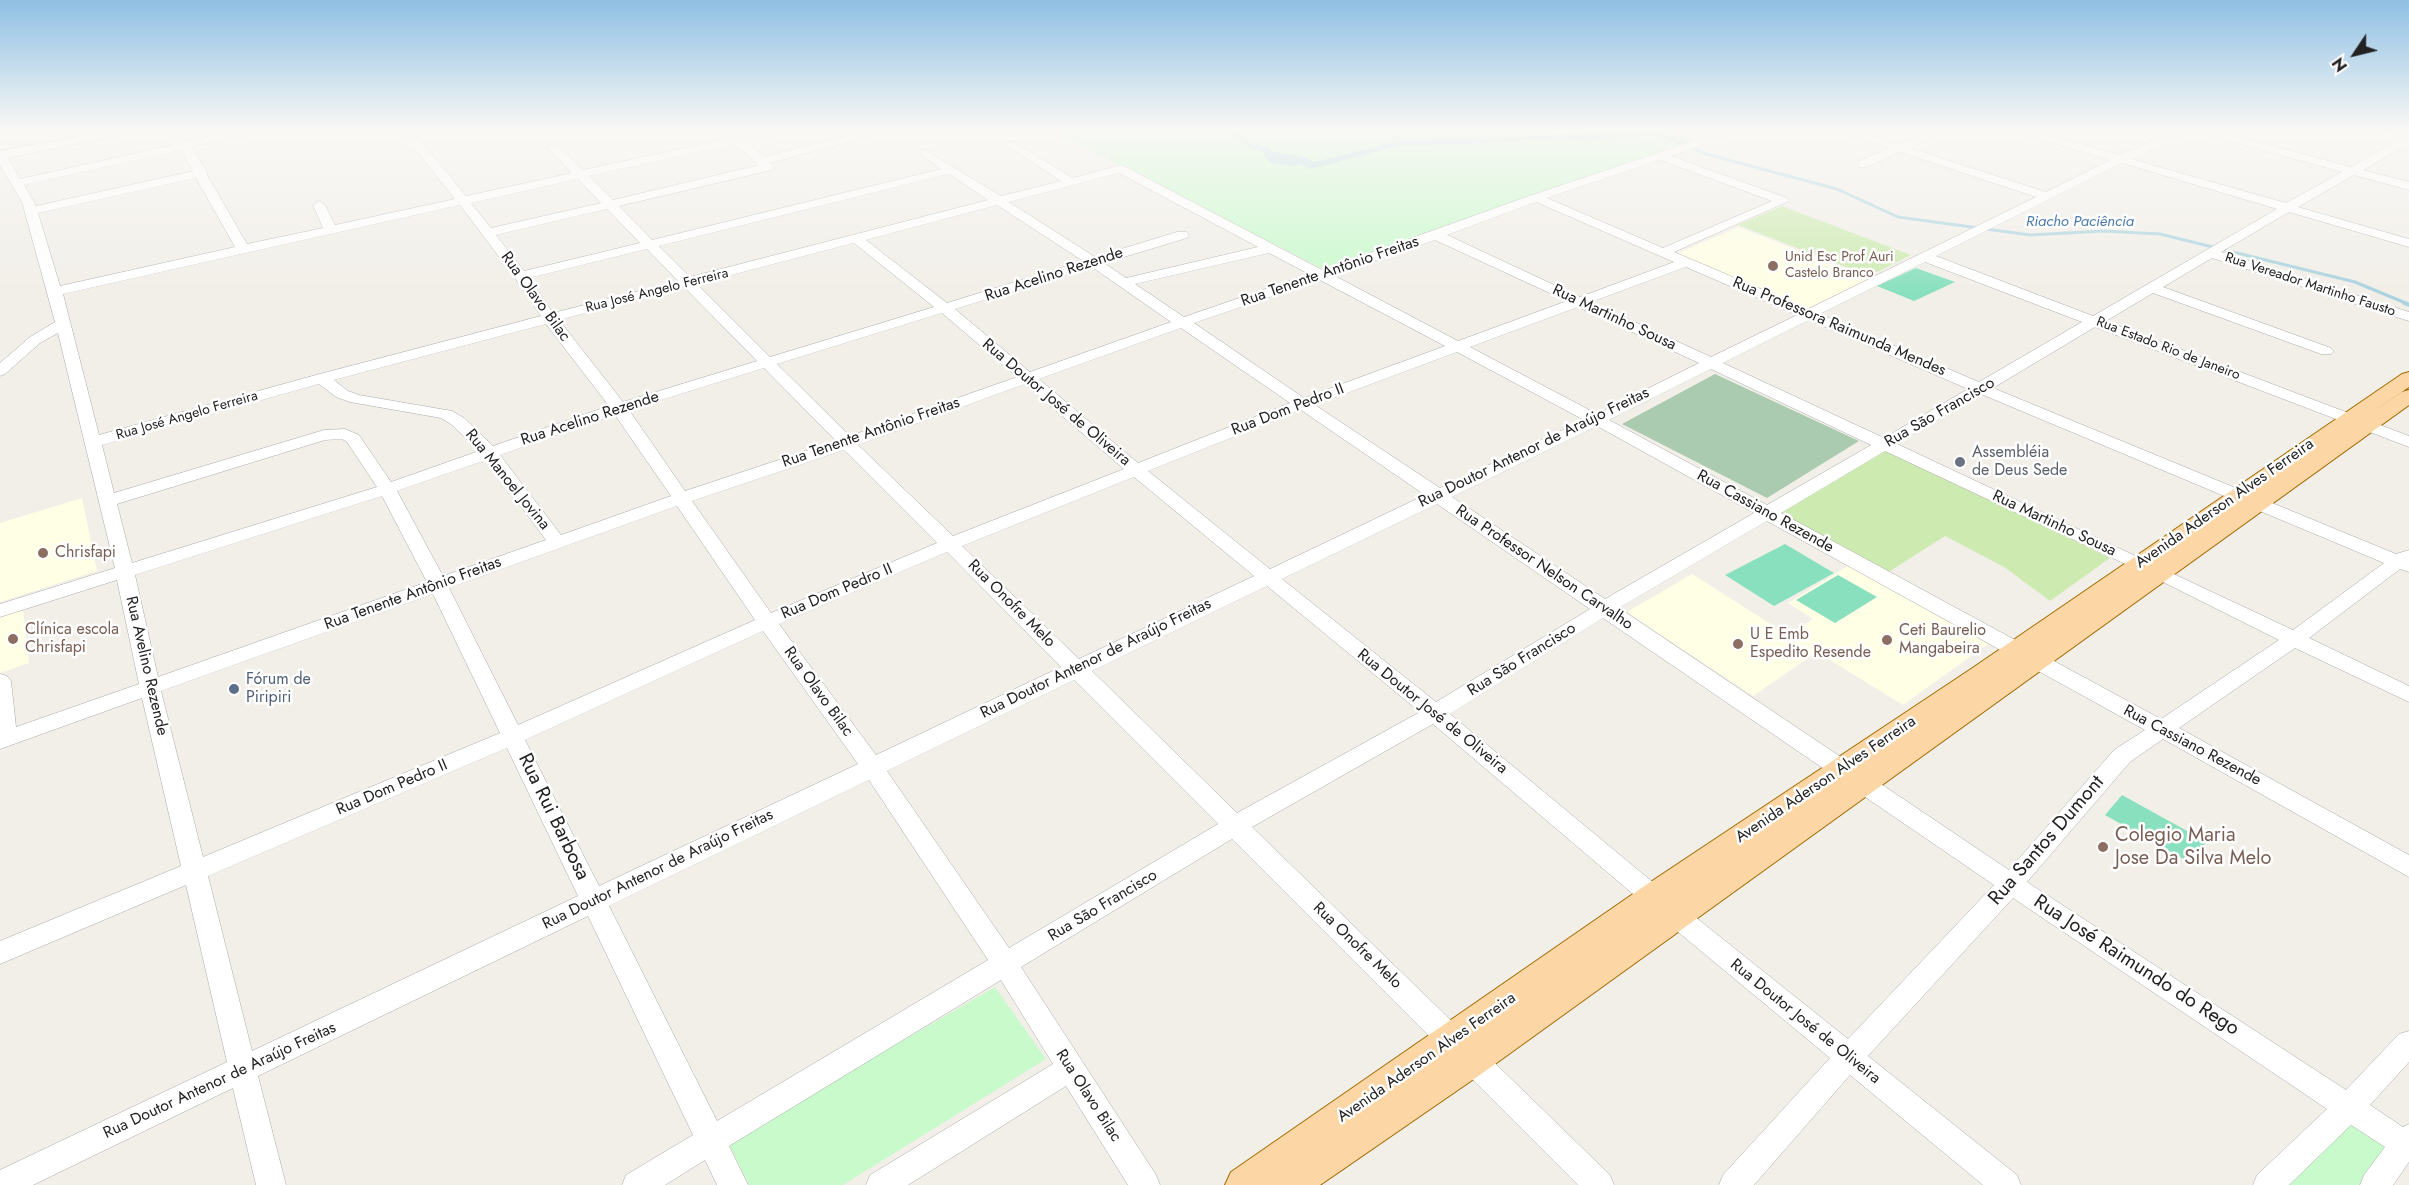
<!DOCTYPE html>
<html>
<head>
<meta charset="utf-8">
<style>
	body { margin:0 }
	#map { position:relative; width:2409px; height:1185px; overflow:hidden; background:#f2efe9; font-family:Jost,sans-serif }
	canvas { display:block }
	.north { position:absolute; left:2325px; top:24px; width:60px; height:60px; -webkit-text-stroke:4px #fff; paint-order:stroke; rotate:235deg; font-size:16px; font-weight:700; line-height:24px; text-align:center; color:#222 }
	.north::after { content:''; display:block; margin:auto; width:21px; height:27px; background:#222; clip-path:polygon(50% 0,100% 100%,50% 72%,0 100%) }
</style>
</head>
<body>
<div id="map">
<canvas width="2409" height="1185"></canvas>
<div class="north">N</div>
</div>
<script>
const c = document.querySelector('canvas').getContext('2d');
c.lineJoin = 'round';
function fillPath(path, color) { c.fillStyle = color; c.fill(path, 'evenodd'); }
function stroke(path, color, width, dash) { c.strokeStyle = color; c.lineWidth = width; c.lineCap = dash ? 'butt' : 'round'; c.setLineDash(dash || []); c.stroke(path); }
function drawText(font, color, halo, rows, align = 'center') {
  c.font = font + ' Jost,sans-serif'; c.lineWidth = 5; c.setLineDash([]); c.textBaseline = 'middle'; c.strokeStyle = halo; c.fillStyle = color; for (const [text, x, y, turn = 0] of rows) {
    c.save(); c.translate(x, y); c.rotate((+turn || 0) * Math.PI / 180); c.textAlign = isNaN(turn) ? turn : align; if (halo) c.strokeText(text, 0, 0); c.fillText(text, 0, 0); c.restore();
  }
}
const education = new Path2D(`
	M1739,227l131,52 -63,30 -129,-56z
	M82,498l15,73 -97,31v-79z
	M1848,566l140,78 -85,61 -86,-53 -64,44 -126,-84 65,-38 96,61 25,-16 -25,-16z
	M23,608l6,55 -29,10v-58z`);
const grass = new Path2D(`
	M1782,206l129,49 -42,21 -131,-51z
	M1882,447l228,111 -60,43 -46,-34 -59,-31 -61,39 -116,-64z`);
const cemetery = new Path2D(`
	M1715,374l144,67 -92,57 -145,-74z`);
const park = new Path2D(`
	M1047,128h613l34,12 -367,131z
	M995,987l51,72 -203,126h-94l-21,-43z
	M2355,1115l42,28 -31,42h-81z`);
const pitch = new Path2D(`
	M1916,268l39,14 -41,19 -37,-15z
	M1785,544l49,29 -60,33 -49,-31z
	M1838,575l39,22 -42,26 -39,-23z
	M2122,795l85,47 -20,19 -82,-46z`);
const water = new Path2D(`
	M1640,129l24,6 -51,2 -28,5 -23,-4 -92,6 -69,1 -90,24 -12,-5 -5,2 -23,-3 -7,-7 1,-4 -16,-4v-2l21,1 -2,3c14,6 36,4 46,12l91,-22 87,-1z`);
const streamFar1 = new Path2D(`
	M1229,128l25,20
	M1659,134l47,20 131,35 61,28 132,18 74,-4 56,3 195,48 53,22`);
const stream = new Path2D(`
	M2404,303l5,2`);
const minor = new Path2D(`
	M122,128h22l-6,3 -130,27 12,21 157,-35 -9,-16h12l7,13 60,-13h21l-2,2 -75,17 17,26 -1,2 40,69 76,-16 -10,-23 6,-4 6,4 10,20 120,-26 -57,-71h12l56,68 106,-23 -25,-26 6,-3 4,1 26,25 193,-42h21l-2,2 -49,11 18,16 112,-29h19l-2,2 -123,33 4,4 -2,3 -153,36 33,34 289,-71 -20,-14v-4l4,-1 76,46 60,-15 -53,-35 -2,-2 6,-3 61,37 47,-13 4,1 198,104 210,-75 200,-67h17l-78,28 116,42 2,3 -115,51 134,57 228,-112 -136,-45 -33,15h-8v-6l30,-13 -57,-20h17l50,16 37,-16h15l-41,20 136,44 64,-32 -101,-30 -2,-2h18l95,27 60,-27h27l144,39 54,-31 -26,-8 30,3v13l-46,26 46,12v8l-55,-15 -56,32 111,32v8l-120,-35 -68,40 188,60v9l-197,-63 -49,29 168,61 3,3 -3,3h-10l-168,-61 -47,28 303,115v11l-314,-120 -102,61 403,166 13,-4v22l-9,-3 -91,69 100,48v16l-114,-54 -116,80 230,127v22l-246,-138 -33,23 -103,120 319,208 53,-56 10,-3v31l-39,43 33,22 6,-3v38l-16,23h-33l4,-10 21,-28 -34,-22 -62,60h-36l4,-10 70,-66 -314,-211 -145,158 149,119 4,10h-38l-133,-110 -96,110h-35l4,-10 107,-117 -164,-136 -233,-198 -181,103 358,348 4,10h-36l-346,-346 -211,128 135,208 4,10h-32l-62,-99 -158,99h-42l4,-10 183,-111 -52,-84 -272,166 19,39h-31l-12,-25 -40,25h-43l4,-10 67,-40 -105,-219 -330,160 28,109h-30l-23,-97 -200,97h-33v-15l227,-108 -41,-177 -186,79v-23l181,-75 -39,-168 -142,51v-75l7,2 4,5 5,46 123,-43 -22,-104 -117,37v-13l115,-36 -57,-235 -18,10 -35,31 -5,2v-13l30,-26 25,-15 -33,-120 -22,-37v-14zM2192,131l150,41 -56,31 -155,-44zM735,144l24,21 -146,35 -24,-24zM181,150l12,21 -157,35 -12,-21zM1660,160l112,41 -109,47 -116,-50zM2122,163l155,46 -184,107 -157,-60zM1119,173l139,74 -132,31 -22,-15 83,-25 2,-3 -2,-3h-10l-82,25 -86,-55zM949,174l39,26 -298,77 -31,-31zM196,178l39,69 -175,39 -22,-73zM578,179l23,24 -110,25 -20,-25zM1536,202l138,60 -94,35 -133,-62zM460,205l55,73 26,38 -225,59 -217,60 -36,-141zM997,205l86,56 -136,42 -81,-63zM607,209l33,34 -116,28 -28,-36zM1435,240l132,61 -109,40 -125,-66zM854,243l80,64 -164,50 -73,-73zM647,249l31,32 -125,32 -24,-35zM1269,253l40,21 -125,43 -49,-33zM1925,262l157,60 -103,60 -159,-68zM1092,267l79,55 -141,50 -75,-63zM1686,267l111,48 -86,42 -120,-55zM1320,280l125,66 -141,52 -110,-75zM684,287l73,74 -134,41 -64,-82zM1578,307l121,56 -102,51 -127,-67zM942,313l75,64 -167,59 -73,-72zM1809,320l159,69 -84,49 -161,-75zM546,324l63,82 -116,40 -29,-28 -12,-7 -93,-16 -11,-4 -14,-11zM1181,328l109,75 -152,60 -99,-84zM1457,352l127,68 -144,68 -125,-83zM764,368l72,73 -151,50 -56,-81zM1711,369l160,76 -104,60 -158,-85zM319,384l17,13 14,5 91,16 11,7 27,26 -88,31 -32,-47 -14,-6 -21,1 -210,63 -12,-48zM1025,384l99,85 -171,67 -95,-91zM1981,394l403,169 -91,67 -396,-186zM1301,410l124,85 -155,74 -122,-98zM615,415l56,81 -110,39 -61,-80zM1597,426l157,87 -149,86 -153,-102zM342,439l5,3 30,45 -245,76 -15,-59 208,-64zM844,450l93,93 -166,70 -79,-112zM1885,451l268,126 126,63 -118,79 -380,-206zM486,460l60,80 -103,36 -46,-85zM1134,477l120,99 -175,83 -117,-113zM382,496l45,86 -269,95 -23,-102zM1437,504l153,105 -154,93 -154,-123zM677,506l78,114 -237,105 -69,-137zM1767,521l378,209 -31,20 -105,120 -390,-262zM947,552l114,115 -185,88 -97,-131zM1267,586l153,126 -183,101 -145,-142zM433,594l67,139 -297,124 -42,-166zM1603,618l391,267 -146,154 -164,-131 -234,-194zM763,631l95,133 -259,122 -74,-146zM1074,680l144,144 -209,124 -122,-177zM507,748l71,148 -326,155 -44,-175zM869,780l119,180 -271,161 -108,-215z`);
const major = new Path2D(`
	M2409,372v15l-42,29 35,-24 7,-2v15l-925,667 -164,113h-95l6,-13 412,-285 328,-218 431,-295z`);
const markers = [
	[1773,266,6,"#8d6e63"],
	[1960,462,6,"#6b7280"],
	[43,553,6,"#8d6e63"],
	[13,639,6,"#8d6e63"],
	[1887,640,6,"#8d6e63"],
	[1738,644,6,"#8d6e63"],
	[234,689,6,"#5c6f8a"],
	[2103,847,6,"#8d6e63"]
];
const farEducationnames = [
	["Unid Esc Prof Auri",1785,258],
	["Castelo Branco",1785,274]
];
const farStreetnames = [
	["Rua Vereador Martinho Fausto",2310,285,18],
	["Rua José Angelo Ferreira",657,291,-14],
	["Rua Estado Rio de Janeiro",2168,349,21],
	["Rua José Angelo Ferreira",187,416,-16]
];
const farWaternames = [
	["Riacho Paciência",2080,222]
];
const streetNames = [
	["Rua Tenente Antônio Freitas",1330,272,-19],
	["Rua Acelino Rezende",1054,275,-18],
	["Rua Olavo Bilac",535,297,54],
	["Rua Martinho Sousa",1614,318,25],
	["Rua Professora Raimunda Mendes",1839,327,23],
	["Rua Doutor José de Oliveira",1056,403,40],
	["Rua Dom Pedro II",1288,410,-21],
	["Rua São Francisco",1940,413,-30],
	["Rua Acelino Rezende",590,419,-18],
	["Rua Tenente Antônio Freitas",871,433,-19],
	["Rua Doutor Antenor de Araújo Freitas",1534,448,-26],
	["Rua Manoel Jovina",507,480,51],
	["Avenida Aderson Alves Ferreira",2225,504,-35],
	["Rua Cassiano Rezende",1765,512,29],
	["Rua Martinho Sousa",2054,524,25],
	["Rua Professor Nelson Carvalho",1544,568,34],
	["Rua Dom Pedro II",837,592,-23],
	["Rua Tenente Antônio Freitas",413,594,-20],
	["Rua Onofre Melo",1011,604,45],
	["Rua Doutor Antenor de Araújo Freitas",1096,659,-26],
	["Rua São Francisco",1522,660,-32],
	["Rua Avelino Rezende",146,666,77],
	["Rua Olavo Bilac",818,692,54],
	["Rua Doutor José de Oliveira",1432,712,39],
	["Rua Cassiano Rezende",2192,746,28],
	["Avenida Aderson Alves Ferreira",1826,780,-34],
	["Rua Dom Pedro II",392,788,-23],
	["Rua Doutor Antenor de Araújo Freitas",658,870,-26],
	["Rua São Francisco",1103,906,-31],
	["Rua Onofre Melo",1357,946,44],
	["Rua Doutor José de Oliveira",1805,1022,39],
	["Avenida Aderson Alves Ferreira",1427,1058,-35],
	["Rua Doutor Antenor de Araújo Freitas",220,1081,-25],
	["Rua Olavo Bilac",1088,1096,57]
];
const worshipNames = [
	["Assembléia",1972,453],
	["de Deus Sede",1972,471]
];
const educationNames = [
	["Chrisfapi",55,553],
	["Clínica escola",25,630],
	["Chrisfapi",25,648],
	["Ceti Baurelio",1899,631],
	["Mangabeira",1899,649],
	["U E Emb",1750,635],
	["Espedito Resende",1750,653]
];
const serviceNames = [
	["Fórum de",246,680],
	["Piripiri",246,698]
];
const nearStreetnames = [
	["Rua Rui Barbosa",553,817,64],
	["Rua Santos Dumont",2047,841,-49],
	["Rua José Raimundo do Rego",2136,966,33]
];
const nearEducationnames = [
	["Colegio Maria",2115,836],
	["Jose Da Silva Melo",2115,859]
];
fillPath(education, '#ffffe5');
fillPath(grass, '#cdebb0');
fillPath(cemetery, '#aacbaf');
fillPath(park, '#c8facc');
fillPath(pitch, '#88e0be');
fillPath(water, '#aad3df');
stroke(streamFar1, '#aad3df', 3);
stroke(stream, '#aad3df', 4);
stroke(minor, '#a9a9a9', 1);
stroke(major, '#a06b00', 2);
fillPath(minor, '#fff');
fillPath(major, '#fcd6a4');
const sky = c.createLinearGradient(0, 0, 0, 294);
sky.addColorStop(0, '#8fc0e4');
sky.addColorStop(0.44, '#f9f8f5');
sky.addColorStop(1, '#f9f8f500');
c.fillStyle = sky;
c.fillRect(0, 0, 2409, 294);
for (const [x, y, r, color] of markers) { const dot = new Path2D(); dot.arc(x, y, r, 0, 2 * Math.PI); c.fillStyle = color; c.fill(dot); stroke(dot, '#fff', 2); }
drawText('14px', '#785e54', '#fff', farEducationnames, 'left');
drawText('14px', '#222', '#fff', farStreetnames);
drawText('italic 15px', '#4a7aab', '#fff', farWaternames);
drawText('16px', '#222', '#fff', streetNames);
drawText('16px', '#5b616d', '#fff', worshipNames, 'left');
drawText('16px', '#785e54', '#fff', educationNames, 'left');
drawText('16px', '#4e5e75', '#fff', serviceNames, 'left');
drawText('20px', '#222', '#fff', nearStreetnames);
drawText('20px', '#785e54', '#fff', nearEducationnames, 'left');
</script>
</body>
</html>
